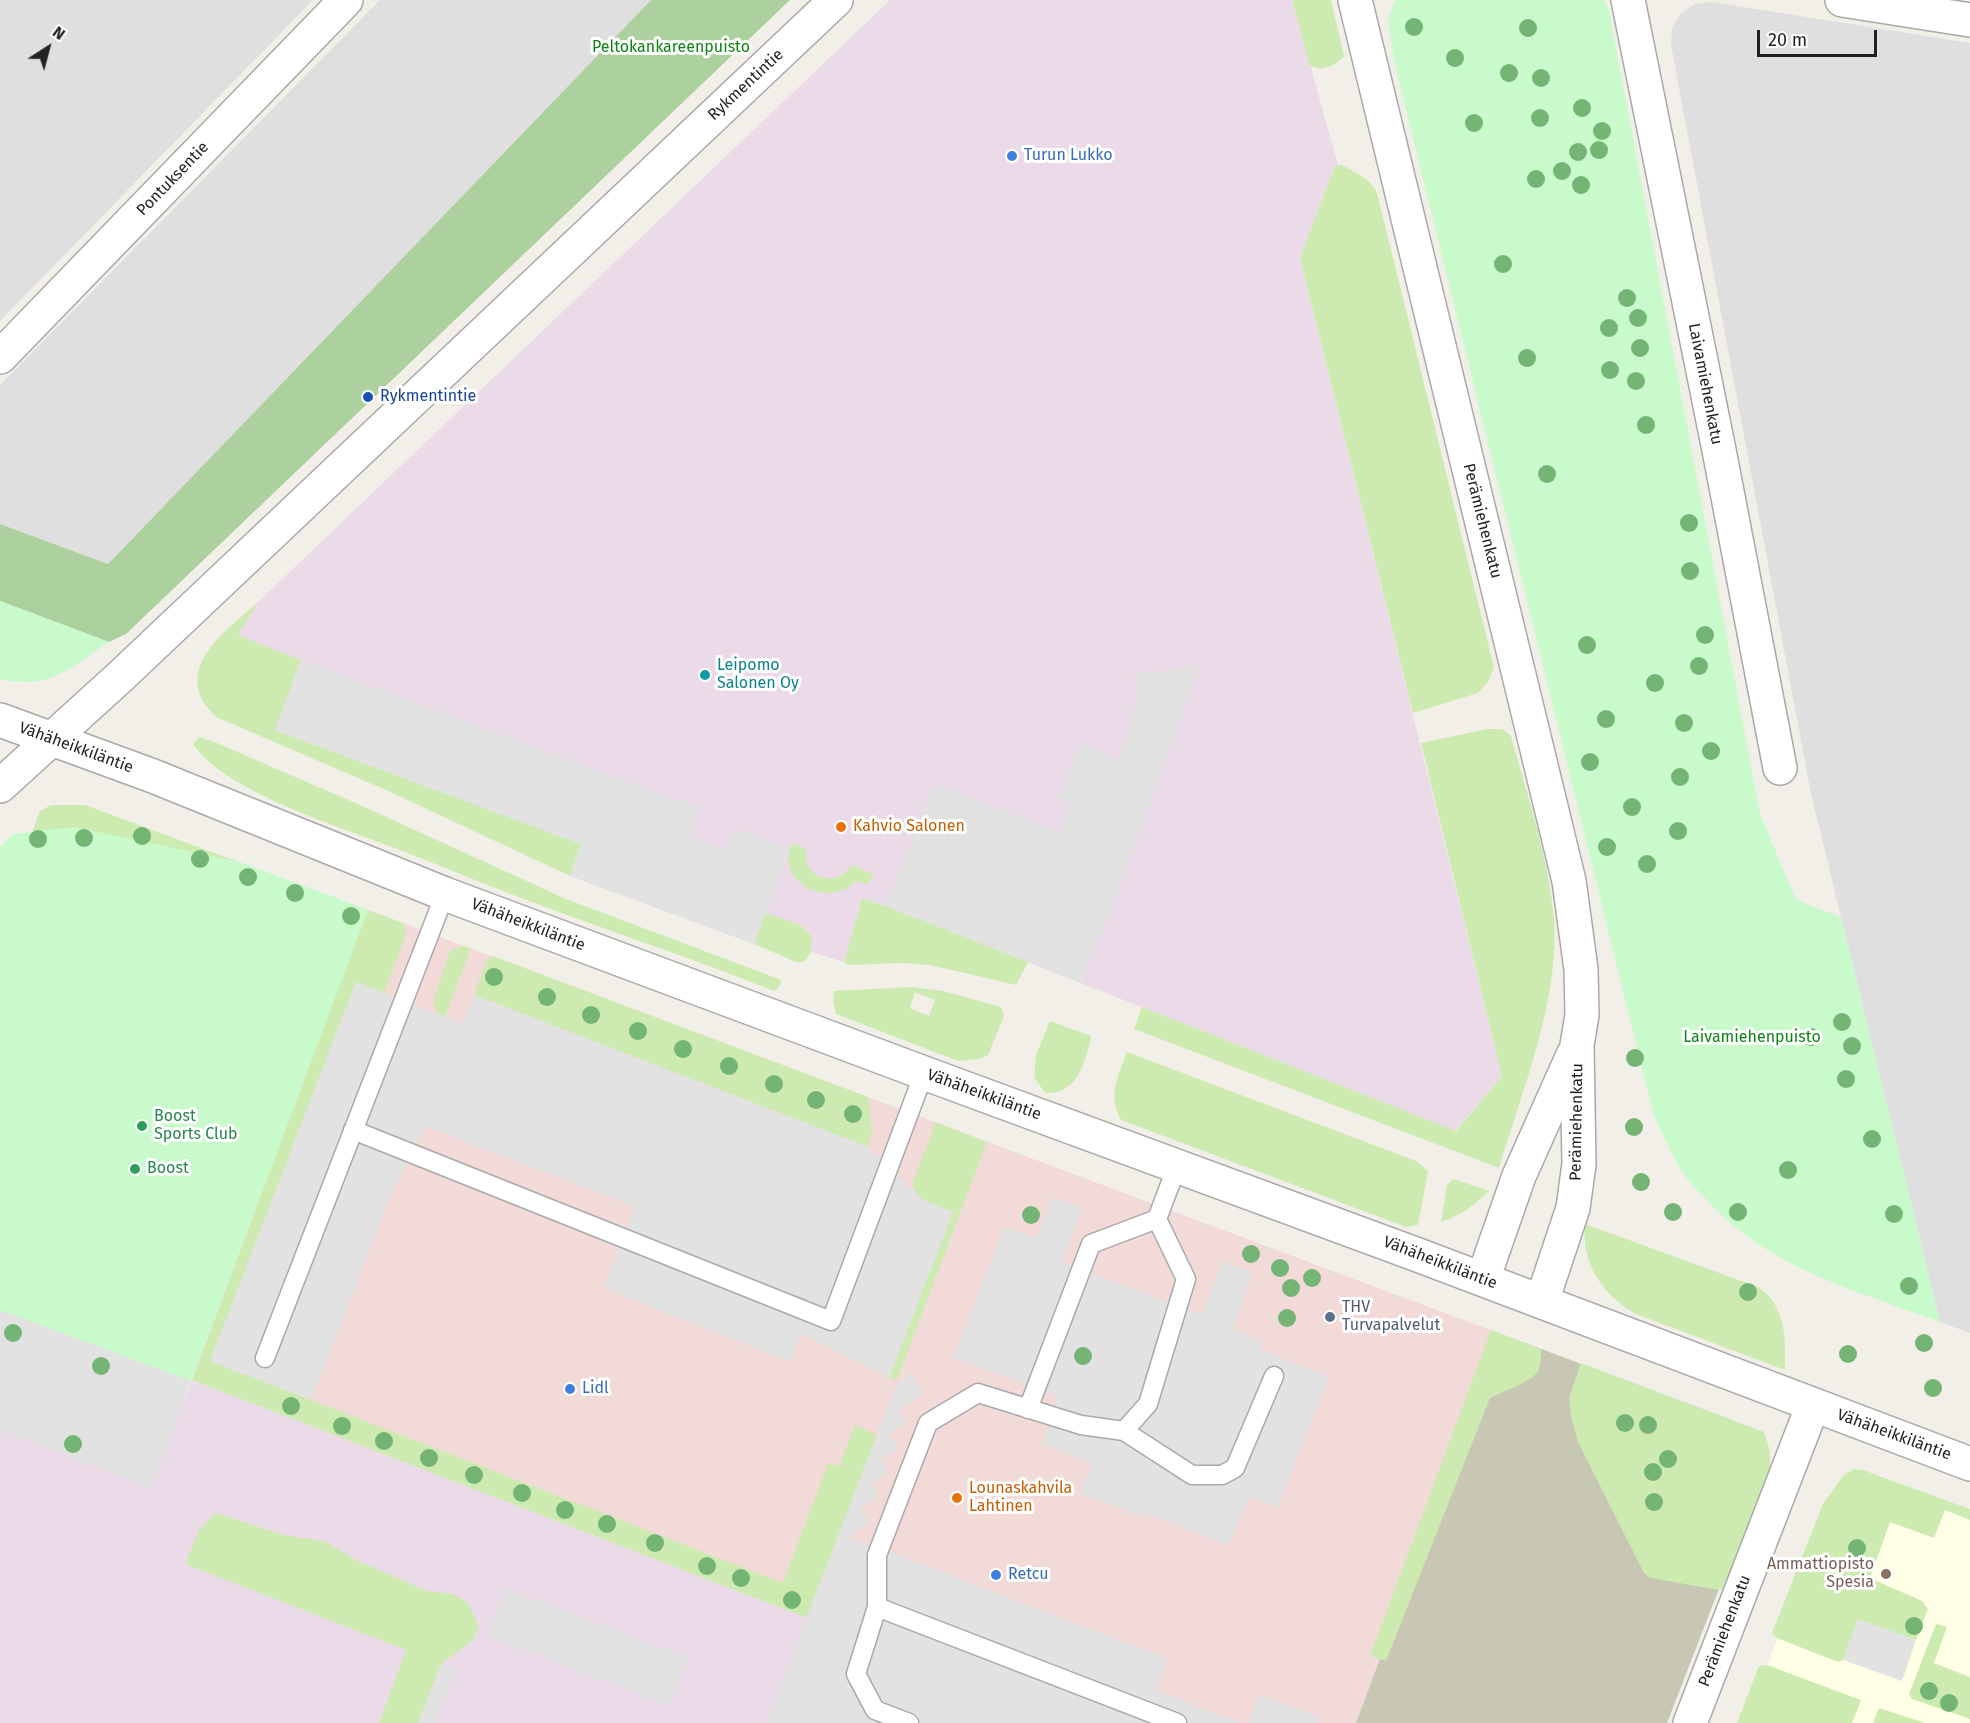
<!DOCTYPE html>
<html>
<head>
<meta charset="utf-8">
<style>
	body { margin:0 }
	#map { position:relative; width:1970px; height:1723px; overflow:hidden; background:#f2efe9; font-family:"Fira Sans",sans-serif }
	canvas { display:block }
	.north { position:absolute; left:18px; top:18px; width:60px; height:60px; -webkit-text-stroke:4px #fff; paint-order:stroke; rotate:36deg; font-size:16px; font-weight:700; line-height:24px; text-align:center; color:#222 }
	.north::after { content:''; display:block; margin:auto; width:21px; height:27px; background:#222; clip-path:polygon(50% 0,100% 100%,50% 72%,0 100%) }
	.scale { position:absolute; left:1757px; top:30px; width:120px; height:27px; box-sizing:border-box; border:3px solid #222; border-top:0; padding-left:8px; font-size:18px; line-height:21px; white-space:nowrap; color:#222; -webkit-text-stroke:4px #fff; paint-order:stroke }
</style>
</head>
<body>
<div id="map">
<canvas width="1970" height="1723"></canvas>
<div class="north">N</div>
<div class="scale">20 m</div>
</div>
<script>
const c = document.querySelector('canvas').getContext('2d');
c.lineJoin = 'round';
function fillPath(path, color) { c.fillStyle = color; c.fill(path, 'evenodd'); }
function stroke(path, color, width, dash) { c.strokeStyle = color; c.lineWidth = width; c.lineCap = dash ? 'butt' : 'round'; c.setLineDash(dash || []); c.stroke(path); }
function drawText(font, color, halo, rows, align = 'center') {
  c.font = font + ' "Fira Sans",sans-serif'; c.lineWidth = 6; c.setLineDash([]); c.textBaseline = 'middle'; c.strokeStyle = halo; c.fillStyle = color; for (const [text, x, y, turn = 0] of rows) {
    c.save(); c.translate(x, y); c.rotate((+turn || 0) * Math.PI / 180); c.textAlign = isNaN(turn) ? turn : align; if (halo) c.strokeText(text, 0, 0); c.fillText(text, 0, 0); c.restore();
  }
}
const residential = new Path2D(`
	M0,0h313l-313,321z
	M380,0h271l-543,564 -108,-40v-139z
	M1712,2l258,41v1290l-30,-11 -129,-528 -140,-749 1,-17 9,-15 14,-9z`);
const commercial = new Path2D(`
	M368,910l1133,424 -145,389h-590l41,-105 -615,-238z`);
const industrial = new Path2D(`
	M890,0h402l46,165 -4,3 -34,90 202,818 -47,55 -569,-225 -24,-8 -18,64 -33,-10 1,-16 -46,-23 -12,31 -184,-68 11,-32 -306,-114 -37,-95 20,-33z
	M192,1380l615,238 -41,105h-766v-294l150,58z`);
const education = new Path2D(`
	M1880,1476l90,33v214h-225l83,-216z`);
const construction = new Path2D(`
	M1501,1334l231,86 28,63 -93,240h-311z`);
const grass = new Path2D(`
	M1292,0h39l13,56c-10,11 -20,15 -34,10z
	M1338,165h4c14,8 28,13 35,28l117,474 -6,15 -10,11 -65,20 -113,-455 34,-90z
	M258,602l-20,33 63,25 -26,70 306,114 -11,32 -184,-86 -170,-73c-4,-5 -9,-9 -12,-14 -25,-42 27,-76 54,-101z
	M1487,729h15l9,7c16,58 38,122 43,183 6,80 -32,172 -55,249l-365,-139 8,-22 314,124 46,-55 -81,-333z
	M199,737l18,6 152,66 197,90 210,79 5,2 -1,6 -6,5c-74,-30 -151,-55 -226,-83 -50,-18 -99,-39 -148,-58 -54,-21 -176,-58 -207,-106z
	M51,805h34l318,118 3,12 -22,58 -28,-11 -146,379 573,222 45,-120 11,3 16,-41 22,10 -70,183 -615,-238 157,-422 -325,-105 16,-42z
	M792,843l14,6c-3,30 29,40 46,16l21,9 -5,11 -12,-4c-28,29 -82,1 -64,-38z
	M862,898l24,8 142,56 -12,23 -86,-20 -29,-2 -53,2 -4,-3z
	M766,913l34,12 12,11 -1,16 -7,10h-8l-42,-18z
	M461,946l10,2 -26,69 -6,-3 -6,-12 17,-51z
	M493,956l375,141 4,35 -4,15 -394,-152 12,-34z
	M911,987l32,4 58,16 3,9 -16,39 -9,4 -21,2 -122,-47 -3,-14 1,-9zM915,992l20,8 -6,16 -19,-8z
	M1050,1021l41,15c-5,25 -14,60 -46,57l-11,-16 2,-22z
	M1127,1052l289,109 12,10 -10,54 -12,2 -285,-107c-14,-25 -3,-43 6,-68z
	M936,1122l51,20 -90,238 -8,-2 63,-166c-15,-7 -35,-9 -40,-28z
	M1454,1179l35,12c-15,14 -28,25 -48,31l6,-37z
	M1585,1224l173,63c28,18 28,53 27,83l-149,-56c-34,-19 -55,-51 -51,-90z
	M1491,1330l50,19c0,7 0,18 -4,24 -6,8 -36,20 -47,25l-104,263 -16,-5z
	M1581,1363l183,69 6,19v20l-44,116 -7,3 -68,-12 -7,-5 -66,-131 -7,-26 -2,-18z
	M1854,1469l9,1 107,39v11l-25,-10 -11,28 -44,-16 -20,56 52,23 6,8 -12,31 -58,-20 -15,40 -5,2 -61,-24 -5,-5 51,-129 21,-29z
	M216,1513l68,22 40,6 34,20 69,30 26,3 16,10 10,23 -7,14 -31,23 -23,59h-39l27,-73 -221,-86 14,-34z
	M1936,1624l11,3 -13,36 36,14v42l-58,-20 -3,-5z
	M1767,1665l94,35 -9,23h-115l22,-57z
	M1879,1708l46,15h-50l-2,-1z`);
const forest = new Path2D(`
	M651,0h139l-664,634 -17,8 -109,-41v-77l108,40z`);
const park = new Path2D(`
	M1395,0h209l5,10 151,804 36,86 45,17 99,405c-83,-31 -170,-53 -232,-121 -9,-9 -20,-20 -27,-31 -11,-18 -19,-38 -28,-57l-259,-1052 -6,-41z
	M0,601l109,41c-40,26 -58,48 -109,37z
	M74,827l166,35 128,48 -217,577 -151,-58v-582l13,-13z`);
const parking = new Path2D(`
	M301,660l398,148 -10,29 37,13 7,-19 4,2 2,-3 51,18 -36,96 -184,-68 11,-32 -306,-114z
	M1201,663l-86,237 -34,83 -195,-77 48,-122 126,48 10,-28 -13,-5 23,-57 39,18 18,-62 -3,-26 32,-1z
	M356,982l107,42 11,-29 394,152 55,53 30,12 -64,166 -88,-44 -11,28 -187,-74 32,-81 -210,-81 -32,65 -82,209 -101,-39z
	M1052,1197l30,11 -20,54 140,53 21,-54 30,12 -20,56 30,12 -3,8 69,28 -51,131 -28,-11 -22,49 -85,-34 -2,5 -61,-24 12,-29 -50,-20 15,-47 -104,-40 51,-130 32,12z
	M0,1310l191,71 -40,106 -151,-58z
	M912,1374l12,19 -26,17 9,13 -18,12 9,13 -18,12 8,12 -17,12 8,13 -18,12 8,13 -22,16 53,18 268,103 -12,31 84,33h-474l130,-338z
	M505,1588l183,70 -18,48 -183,-70z
	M1858,1619l58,21 -14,41 -59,-21z
	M441,1664l15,5 -21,54h-17z
	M1259,1694l60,22 -3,7h-68z`);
const service = new Path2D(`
	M353,1130l478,191 93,-248
	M265,1358l180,-464
	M1028,1409l63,-165 66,-25 20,-53
	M1124,1431l68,44h30l13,-7 39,-92
	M877,1607l300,116
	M909,1723l-34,-13 -19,-36 21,-67v-52l51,-132 50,-30 103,32 43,6 24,-27 38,-125 -29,-60`);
const minor = new Path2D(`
	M1628,0l91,450 61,318
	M1842,0l128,20
	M0,357l346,-357
	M0,786l121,-110 715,-676
	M1690,1723l123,-318`);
const tertiary = new Path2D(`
	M1355,0l214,881 12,88 1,46 -5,30 2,119 -6,44 -31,93
	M0,720l153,56 292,118 479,179 494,182 552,209
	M1483,1279l36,-103 54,-121`);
const trees = [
	[1414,27],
	[1528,28],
	[1455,58],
	[1509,73],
	[1541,78],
	[1582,108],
	[1540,118],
	[1474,123],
	[1602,131],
	[1599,150],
	[1578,152],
	[1562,171],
	[1536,179],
	[1581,185],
	[1503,264],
	[1627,298],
	[1638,318],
	[1609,328],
	[1640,348],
	[1527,358],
	[1610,370],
	[1636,381],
	[1646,425],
	[1547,474],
	[1689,523],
	[1690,571],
	[1705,635],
	[1587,645],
	[1699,666],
	[1655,683],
	[1606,719],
	[1684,723],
	[1711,751],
	[1590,762],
	[1680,777],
	[1632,807],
	[1678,831],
	[142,836],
	[84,838],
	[38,839],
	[1607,847],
	[200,859],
	[1647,864],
	[248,877],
	[295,893],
	[351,916],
	[494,977],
	[547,997],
	[591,1015],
	[1842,1022],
	[638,1031],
	[1811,1037],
	[1852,1046],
	[683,1049],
	[1635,1058],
	[729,1066],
	[1846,1079],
	[774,1084],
	[816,1100],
	[853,1114],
	[1634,1127],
	[1872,1139],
	[1788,1170],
	[1641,1182],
	[1673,1212],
	[1738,1212],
	[1894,1214],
	[1031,1215],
	[1251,1254],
	[1280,1268],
	[1312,1278],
	[1909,1286],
	[1291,1288],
	[1748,1292],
	[1287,1318],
	[13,1333],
	[1924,1343],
	[1848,1354],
	[1083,1356],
	[101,1366],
	[1933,1388],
	[291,1406],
	[1625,1423],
	[1648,1425],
	[342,1426],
	[384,1441],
	[73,1444],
	[429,1458],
	[1668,1459],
	[1653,1472],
	[474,1475],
	[522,1493],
	[1654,1502],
	[565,1510],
	[607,1524],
	[655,1543],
	[1857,1548],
	[707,1566],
	[741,1578],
	[792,1600],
	[1914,1626],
	[1929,1691],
	[1949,1703]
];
const markers = [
	[1012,156,6,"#3f7fe0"],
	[368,397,6,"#1a4fb4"],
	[705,675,6,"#0f9aa8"],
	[841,827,6,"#e8710a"],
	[142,1126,6,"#2e9e5b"],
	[135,1169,6,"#2e9e5b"],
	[1330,1317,6,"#5c6f8a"],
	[570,1389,6,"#3f7fe0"],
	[957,1498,6,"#e8710a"],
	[1886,1574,6,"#8d6e63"],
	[996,1575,6,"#3f7fe0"]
];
const parkNames = [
	["Peltokankareenpuisto",671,48],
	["Laivamiehenpuisto",1752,1038]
];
const streetNames = [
	["Rykmentintie",746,85,-43],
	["Pontuksentie",173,179,-46],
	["Laivamiehenkatu",1705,384,79],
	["Perämiehenkatu",1482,521,76],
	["Vähäheikkiläntie",76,748,20],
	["Vähäheikkiläntie",528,925,21],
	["Vähäheikkiläntie",984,1095,20],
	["Perämiehenkatu",1577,1122,-89],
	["Vähäheikkiläntie",1440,1263,21],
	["Vähäheikkiläntie",1894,1435,20],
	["Perämiehenkatu",1725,1631,-69]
];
const shopNames = [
	["Turun Lukko",1024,156],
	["Lidl",582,1389],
	["Retcu",1008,1575]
];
const transitNames = [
	["Rykmentintie",380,397]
];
const cultureNames = [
	["Leipomo",717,666],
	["Salonen Oy",717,684]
];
const foodNames = [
	["Kahvio Salonen",853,827],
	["Lounaskahvila",969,1489],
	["Lahtinen",969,1507]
];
const leisureNames = [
	["Boost",154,1117],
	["Sports Club",154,1135],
	["Boost",147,1169]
];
const serviceNames = [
	["THV",1342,1308],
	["Turvapalvelut",1342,1326]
];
const educationNames = [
	["Ammattiopisto",1874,1565],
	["Spesia",1874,1583]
];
fillPath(residential, '#e0dfdf');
fillPath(commercial, '#f2dad9');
fillPath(industrial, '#ebdbe8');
fillPath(education, '#ffffe5');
fillPath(construction, '#c7c7b4');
fillPath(grass, '#cdebb0');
fillPath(forest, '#add19e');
fillPath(park, '#c8facc');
fillPath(parking, '#e2e2e2');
stroke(service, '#a9a9a9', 21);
stroke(minor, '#a9a9a9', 36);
stroke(tertiary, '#a9a9a9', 36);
stroke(service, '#fff', 18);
stroke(minor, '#fff', 33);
stroke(tertiary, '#fff', 33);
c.fillStyle = '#74b475';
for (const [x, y] of trees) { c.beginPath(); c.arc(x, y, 9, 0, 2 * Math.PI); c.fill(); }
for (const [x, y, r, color] of markers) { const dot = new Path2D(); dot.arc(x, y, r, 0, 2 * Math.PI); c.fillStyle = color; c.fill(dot); stroke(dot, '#fff', 2); }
drawText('16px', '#0c8416', '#fff', parkNames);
drawText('16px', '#222', '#fff', streetNames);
drawText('16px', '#366cbe', '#fff', shopNames, 'left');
drawText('16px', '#164399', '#fff', transitNames, 'left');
drawText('16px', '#0d838f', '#fff', cultureNames, 'left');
drawText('16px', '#c56008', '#fff', foodNames, 'left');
drawText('16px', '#27864d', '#fff', leisureNames, 'left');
drawText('16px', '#4e5e75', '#fff', serviceNames, 'left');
drawText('16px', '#785e54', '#fff', educationNames, 'right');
</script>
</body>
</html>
